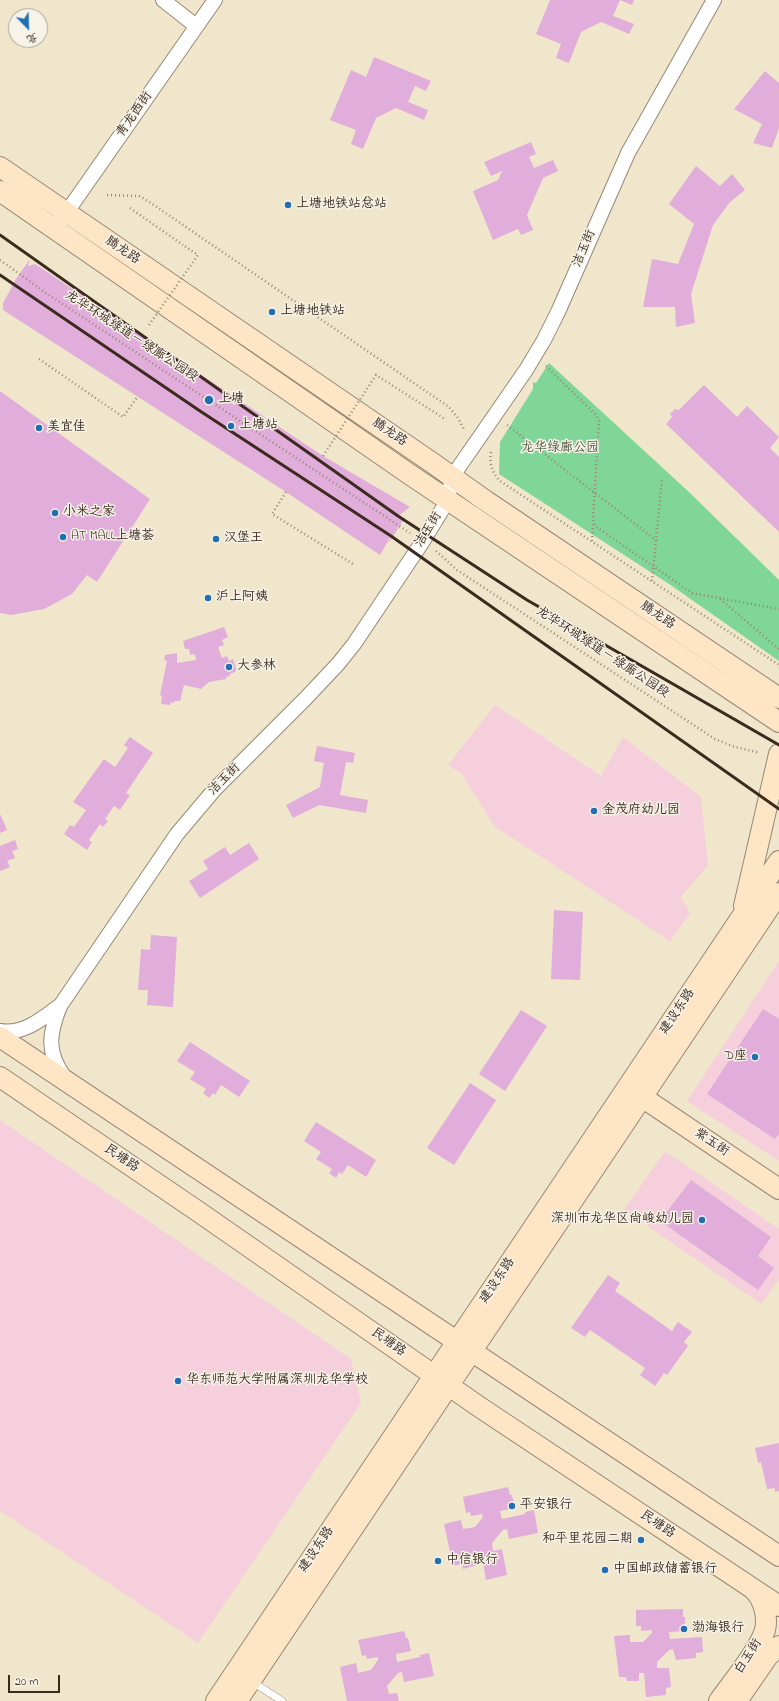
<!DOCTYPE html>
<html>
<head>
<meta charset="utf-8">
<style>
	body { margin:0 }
	#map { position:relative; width:779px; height:1701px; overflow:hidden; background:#f0e6cc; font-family:"Indie Flower","LXGW WenKai TC",sans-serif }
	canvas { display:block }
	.north { position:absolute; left:8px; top:8px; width:40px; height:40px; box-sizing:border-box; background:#f7f3e8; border:1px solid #aca397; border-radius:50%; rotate:157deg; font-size:11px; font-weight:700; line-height:16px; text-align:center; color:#3b2a1e }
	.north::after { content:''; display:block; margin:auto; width:14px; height:18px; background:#1f6fb2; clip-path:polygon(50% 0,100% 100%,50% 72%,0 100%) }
	.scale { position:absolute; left:8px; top:1675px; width:52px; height:18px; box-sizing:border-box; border:2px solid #3b2a1e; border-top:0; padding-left:5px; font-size:12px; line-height:14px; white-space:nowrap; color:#3b2a1e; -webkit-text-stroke:3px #f7f3e8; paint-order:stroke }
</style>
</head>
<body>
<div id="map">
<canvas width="779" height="1701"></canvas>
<div class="north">北</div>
<div class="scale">20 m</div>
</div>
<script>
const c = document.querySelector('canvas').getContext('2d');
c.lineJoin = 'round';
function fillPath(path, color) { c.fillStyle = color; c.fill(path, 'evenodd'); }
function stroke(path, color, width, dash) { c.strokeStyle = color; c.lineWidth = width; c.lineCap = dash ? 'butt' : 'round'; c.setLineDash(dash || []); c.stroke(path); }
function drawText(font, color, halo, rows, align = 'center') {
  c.font = font + ' "Indie Flower","LXGW WenKai TC",sans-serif'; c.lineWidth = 3; c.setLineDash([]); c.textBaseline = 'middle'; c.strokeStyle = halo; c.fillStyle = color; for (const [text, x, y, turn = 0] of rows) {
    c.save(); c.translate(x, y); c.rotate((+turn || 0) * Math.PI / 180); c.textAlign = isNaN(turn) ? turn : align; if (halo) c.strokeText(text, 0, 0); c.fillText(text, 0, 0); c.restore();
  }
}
const built = new Path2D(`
	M495,705l106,71 22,-39 78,60 7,68 -27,32 9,16 -20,28 -176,-115 -32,-52 -14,-9z
	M779,961v200l-92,-60z
	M0,1120l351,239 10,44 -163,240 -198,-132z
	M665,1151l114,78v50l-18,25 -137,-94z`);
const green = new Path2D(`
	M549,363l142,131 88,86v81l-107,-75 -173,-112 1,-32 33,-53v-7l3,1z`);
const building = new Path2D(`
	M550,0h70l-7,16 21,8 -5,10 -28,-12 -20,10 -12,31 -13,-5 5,-14 -25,-10z
	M620,0h14l-2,5z
	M374,57l57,24 -5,10 -11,-5 -7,16 20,8 -4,10 -28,-12 -20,10 -13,31 -12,-5 5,-14 -26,-10 21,-50 15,7z
	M765,71l14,12v45l-7,20 -19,-5 9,-19 -28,-15z
	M531,142l5,12 -7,3 5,11 19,-8 5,11 -15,7 -16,37 6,15 -12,5 -3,-6 -25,11 -20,-49 25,-11 4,-9 -11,5 -7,-14z
	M696,166l24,20 12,-12 13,16 -15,12 -17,23 -22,69 4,29 -19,4 -1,-20h-32l9,-48 26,5 16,-40 -25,-20z
	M30,259l-2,7 7,-2 288,192 87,51 -12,9 6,3 -15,24 2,-7 -11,19 -94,-63 -283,-182v-7l10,-18 -3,3z
	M704,385l33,32 10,-11 32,31 -9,11 9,9v75l-113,-108 6,-7 -2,-3 5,-5 4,1z
	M0,391l150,108 -53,83 -10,-7 -15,19 -28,15 -33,6 -11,-2z
	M224,627l4,10 -6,3 2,5 -6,2 4,11 5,-2 2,5 4,-2 4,12 -7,3v2l-4,1v2l-17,3 -8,7 -17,-4 -4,16h-5l-1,2 -3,-1 -1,3 -9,-1 1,-8 -2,-1 7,-34 -3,-1 1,-5 12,-2v10l19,-3 -1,-6 -5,1 -1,-6h-4l-2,-8z
	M130,737l23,16 -27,40 4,2 -10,15 -6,-4 -9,13 3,2 -5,6 -3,-3 -11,16 3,2 -5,8 -23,-16 6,-9 4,2 12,-17 -13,-8 31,-43 11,8 13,-19 -4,-3z
	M317,746l38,7 -2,10 -7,-1 -6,33 28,5 -2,13 -47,-8 -26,13 -7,-13 34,-18 4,-24 -10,-2z
	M0,814l7,16 -7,3z
	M15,840l3,9 -6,2 3,7 -8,3 3,6 -10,4v-25z
	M249,843l10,16 -59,39 -11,-17 19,-12 -5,-8 22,-14 5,8z
	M554,910l29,2 -3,68 -29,-1z
	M151,935l26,2 -4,70 -26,-2 1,-15h-10l3,-41 9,1z
	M763,1009l16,10v115l-4,5 -68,-45z
	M521,1010l26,16 -42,65 -26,-17z
	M190,1042l60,39 -11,16 -18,-12 -6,10 -2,-2 -4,5 -6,-5 3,-4 -16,-10 5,-7 -18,-11z
	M470,1083l26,17 -42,65 -27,-17z
	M316,1122l60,38 -10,17 -18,-12 -6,9 -3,-2 -3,6 -7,-5 3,-4 -16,-10 5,-7 -17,-11z
	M691,1180l80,57 -13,19 16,12 -16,22 -98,-69z
	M608,1275l12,8 -5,8 57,40 6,-9 14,10 -8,10 4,4 -21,29 -3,-2 -9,13 -15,-11 5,-7 -55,-38 -5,7 -14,-9z
	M779,1443v48l-4,1v-4l-8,1 -6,-27 -3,1 -3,-15z
	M508,1487l2,8h2l3,13 -15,3 2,8 23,-5v-2l9,-2 4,23 -29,6 -2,-10 -4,1 -11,13 1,8 9,-2 5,26 -21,5 -4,-23 -6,1 2,7 -15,4 -1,-5 -9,2 -9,-42 17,-4 2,9 12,-2 8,-10 -1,-3 -11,2 -1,-4 -4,1 -3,-16z
	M683,1609v8h2v14l-16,1 1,7 32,-2 1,15 -7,1v5l-20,2 -3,-11 -4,1 -12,12v6h12l2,19 -5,1v7l-20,2 -2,-24h-5v8h-12l-1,-4h-7l-5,-41 16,-1v7h13l9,-9v-3l-11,1v-5h-5v-16z
	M404,1631l2,7h2l3,13 -15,3 1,8 23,-5v-2l9,-2 5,23 -30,6 -2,-10 -4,1 -11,13 2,8 8,-1 2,8h-52l-7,-34 16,-4 2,10 13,-3 7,-10v-3l-11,2 -1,-4 -4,1 -4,-16z`);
const path = new Path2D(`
	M107,195l32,1 9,5 301,206 9,11 7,13
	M130,208l53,37
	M0,260l46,33 364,240
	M39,359l84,58 15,-21
	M546,366l50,49 3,6 -6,97 2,8 97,67 87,16
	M507,425l150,116
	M491,452c-2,12 1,20 9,29l279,184
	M286,492l-14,22 81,50
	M592,541l1,-18
	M436,551l21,19 258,169 17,7 28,7
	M652,581l10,-102
	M720,599l59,50`);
const lane = new Path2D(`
	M251,1681l31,20`);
const street = new Path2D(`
	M163,0l33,26
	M62,219l153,-219
	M0,1031c23,4 42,-12 59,-25
	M65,1078c-19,-26 -16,-44 -5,-72l117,-172 38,-45 91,-91 32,-34 16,-20 69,-103 25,-41 4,-23 74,-107 18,-30 14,-28 70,-159 86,-153`);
const secondary = new Path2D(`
	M0,167l434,297 52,37 293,197
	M0,191l412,285 367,246
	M744,906l35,-152
	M0,1037l779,519
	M0,1077l196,133 285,198 298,198
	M642,1097l137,92
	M216,1701l563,-840
	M237,1701l542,-808
	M719,1701c12,-17 41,-52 46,-71 3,-13 -1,-30 -11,-40
	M737,1701l31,-45 11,-10`);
const rail = new Path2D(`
	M0,235l398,281 129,84 252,145
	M0,275l200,136 191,125 388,273`);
const pathBridge = new Path2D(`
	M149,325l49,-70 -15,-10
	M323,456l53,-81 69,44`);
const markers = [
	[288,205,4,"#1f6fb2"],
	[272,312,4,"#1f6fb2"],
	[209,400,5,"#1f6fb2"],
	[231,426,4,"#1f6fb2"],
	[39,428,4,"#1f6fb2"],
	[55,513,4,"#1f6fb2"],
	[63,537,4,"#1f6fb2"],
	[216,539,4,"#1f6fb2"],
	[208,598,4,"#1f6fb2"],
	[229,667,4,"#1f6fb2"],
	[594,811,4,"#1f6fb2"],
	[755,1057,4,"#1f6fb2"],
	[702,1220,4,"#1f6fb2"],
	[178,1381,4,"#1f6fb2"],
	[512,1506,4,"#1f6fb2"],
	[641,1540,4,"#1f6fb2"],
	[438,1561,4,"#1f6fb2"],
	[605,1570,4,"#1f6fb2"],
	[684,1629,4,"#1f6fb2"]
];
const streetNames = [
	["青龙西街",135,115,-55],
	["洁玉街",585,249,-67],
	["腾龙路",122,251,34],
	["龙华环城绿道－绿廊公园段",131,337,33],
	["腾龙路",389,433,34],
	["洁玉街",429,530,-58],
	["腾龙路",657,616,34],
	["龙华环城绿道－绿廊公园段",602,653,33],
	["洁玉街",225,780,-45],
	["建设东路",678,1012,-56],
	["紫玉街",711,1143,34],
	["民塘路",121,1159,34],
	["建设东路",498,1281,-56],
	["民塘路",388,1343,35],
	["民塘路",657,1525,34],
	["建设东路",317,1550,-56],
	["白玉街",749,1657,-57]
];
const poiNames = [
	["上塘地铁站总站",296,205],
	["上塘地铁站",280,312],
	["上塘",218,400],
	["上塘站",239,426],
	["美宜佳",47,428],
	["小米之家",63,513],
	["AT MALL上塘荟",71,537],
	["汉堡王",224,539],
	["沪上阿姨",216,598],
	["大参林",237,667],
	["金茂府幼儿园",602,811],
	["D座",747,1057,"right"],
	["深圳市龙华区尚峻幼儿园",694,1220,"right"],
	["华东师范大学附属深圳龙华学校",186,1381],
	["平安银行",520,1506],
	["和平里花园二期",633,1540,"right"],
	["中信银行",446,1561],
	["中国邮政储蓄银行",613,1570],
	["渤海银行",692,1629]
];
const parkNames = [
	["龙华绿廊公园",560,449]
];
fillPath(built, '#f5cfdb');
fillPath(green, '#80d598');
fillPath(building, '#e1addb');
stroke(lane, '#968875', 8);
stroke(street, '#968875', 16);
stroke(secondary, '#968875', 22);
stroke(path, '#968875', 2.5, [1, 3]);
stroke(lane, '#fff', 7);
stroke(street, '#fff', 14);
stroke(secondary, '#fee5c5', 20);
stroke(rail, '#3b2a1e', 3);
stroke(pathBridge, '#968875', 2.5, [1, 3]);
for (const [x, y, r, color] of markers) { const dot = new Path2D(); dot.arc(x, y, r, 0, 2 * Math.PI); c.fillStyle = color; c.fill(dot); stroke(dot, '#f7f3e8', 1.5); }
drawText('13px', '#3b2a1e', '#f7f3e8', streetNames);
drawText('13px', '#3b2a1e', '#f7f3e8', poiNames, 'left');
drawText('13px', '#4c553c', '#f7f3e8', parkNames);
</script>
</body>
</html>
